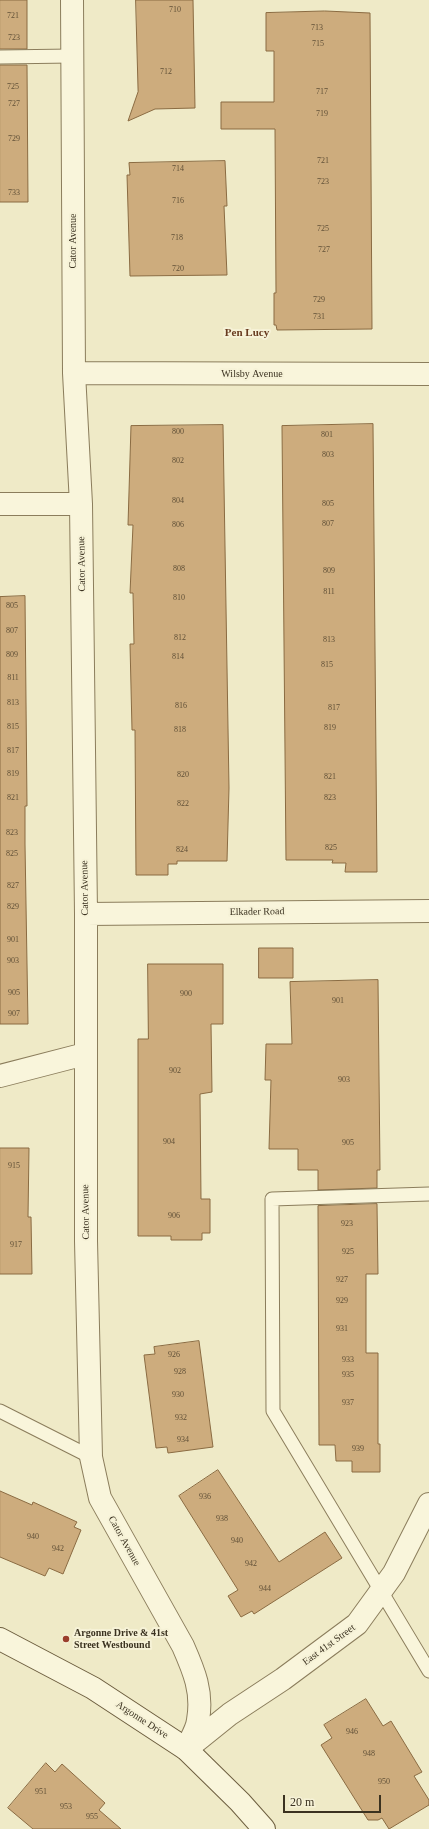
<!DOCTYPE html>
<html>
<head>
<meta charset="utf-8">
<style>
	body { margin:0 }
	#map { position:relative; width:429px; height:1829px; overflow:hidden; background:#efeac7; font-family:"Times New Roman",serif }
	canvas { display:block }
	.scale { position:absolute; left:283px; top:1795px; width:98px; height:18px; box-sizing:border-box; border:2px solid #3b3220; border-top:0; padding-left:5px; font-size:12px; line-height:14px; white-space:nowrap; color:#3b3220; -webkit-text-stroke:3px #f6f2d7; paint-order:stroke }
</style>
</head>
<body>
<div id="map">
<canvas width="429" height="1829"></canvas>
<div class="scale">20 m</div>
</div>
<script>
const c = document.querySelector('canvas').getContext('2d');
c.lineJoin = 'round';
function fillPath(path, color) { c.fillStyle = color; c.fill(path, 'evenodd'); }
function stroke(path, color, width, dash) { c.strokeStyle = color; c.lineWidth = width; c.lineCap = dash ? 'butt' : 'round'; c.setLineDash(dash || []); c.stroke(path); }
function drawText(font, color, halo, rows, align = 'center') {
  c.font = font + ' "Times New Roman",serif'; c.lineWidth = 4; c.setLineDash([]); c.textBaseline = 'middle'; c.strokeStyle = halo; c.fillStyle = color; for (const [text, x, y, turn = 0] of rows) {
    c.save(); c.translate(x, y); c.rotate((+turn || 0) * Math.PI / 180); c.textAlign = isNaN(turn) ? turn : align; if (halo) c.strokeText(text, 0, 0); c.fillText(text, 0, 0); c.restore();
  }
}
const building = new Path2D(`
	M0,0h27v49h-27z
	M136,0h57l2,108 -40,1 -27,12 10,-29z
	M325,11l45,2 2,316 -95,1 -1,-5h-2v-32h2l-1,-164h-54v-27h53v-51h-8v-38z
	M0,65h27l1,137h-28z
	M225,161l2,45h-3l3,69 -97,1 -3,-101h3l-1,-12z
	M373,424l4,448h-32l1,-9h-14l1,-3h-47l-4,-434z
	M223,425l6,363 -2,73h-50v3h-9v11h-32l-1,-145h-3l-2,-86h4l-1,-51h-3l3,-68h-5l3,-99z
	M25,596l2,210h-2v38l3,180h-28v-427z
	M259,948h34v30h-34z
	M148,964h75v60h-12l1,68 -12,2 1,105h9v34h-8v7h-31v-4h-33v-197h10z
	M378,980l2,190h-3v18l-59,2v-20h-20v-21h-29l2,-69h-6l1,-36h26l-2,-62z
	M0,1148h29l-1,69h3l1,57h-32z
	M377,1204l1,70h-12v79h12v91h2v28h-28v-11h-16l-1,-16h-16l-1,-239z
	M199,1341l14,106 -45,6 -1,-6 -11,1 -12,-93 11,-1 -1,-7z
	M218,1470l61,92 46,-30 17,26 -88,56 -2,-3 -11,6 -13,-21 10,-6 -59,-94z
	M0,1491l32,14 1,-3 44,20 -3,5 7,3 -18,44 -14,-6 -4,8 -45,-19z
	M366,1699l17,27 8,-5 31,51 -8,4 15,24v5l-40,24 -7,-11 -4,2h-10l-47,-75 11,-7 -8,-13z
	M46,1763l9,9 7,-8 43,39 -6,7 22,19h-88l-25,-21z`);
const lane = new Path2D(`
	M0,57l72,-1
	M429,1194l-157,5 1,212 156,260
	M0,1411l91,46`);
const street = new Path2D(`
	M72,0l2,373 7,131 5,410v327l5,216 9,41 83,148c11,25 20,46 15,74 -1,10 -8,20 -12,29
	M74,373l355,1
	M0,504h81
	M86,914l343,-3
	M0,1076l85,-22
	M189,1747l41,-33 53,-35 74,-55 37,-51 35,-69`);
const secondary = new Path2D(`
	M0,1639l93,49 93,61 54,53 24,27`);
const markers = [
	[66,1639,4,"#9a3e2c"]
];
const numberNames = [
	["710",175,10],
	["721",13,16],
	["713",317,28],
	["723",14,38],
	["715",318,44],
	["712",166,72],
	["725",13,87],
	["717",322,92],
	["727",14,104],
	["719",322,114],
	["729",14,139],
	["721",323,161],
	["714",178,169],
	["723",323,182],
	["733",14,193],
	["716",178,201],
	["725",323,229],
	["718",177,238],
	["727",324,250],
	["720",178,269],
	["729",319,300],
	["731",319,317],
	["800",178,432],
	["801",327,435],
	["803",328,455],
	["802",178,461],
	["804",178,501],
	["805",328,504],
	["807",328,524],
	["806",178,525],
	["808",179,569],
	["809",329,571],
	["811",329,592],
	["810",179,598],
	["805",12,606],
	["807",12,631],
	["812",180,638],
	["813",329,640],
	["809",12,655],
	["814",178,657],
	["815",327,665],
	["811",13,678],
	["813",13,703],
	["816",181,706],
	["817",334,708],
	["815",13,727],
	["819",330,728],
	["818",180,730],
	["817",13,751],
	["819",13,774],
	["820",183,775],
	["821",330,777],
	["821",13,798],
	["823",330,798],
	["822",183,804],
	["823",12,833],
	["825",331,848],
	["824",182,850],
	["825",12,854],
	["827",13,886],
	["829",13,907],
	["901",13,940],
	["903",13,961],
	["905",14,993],
	["900",186,994],
	["901",338,1001],
	["907",14,1014],
	["902",175,1071],
	["903",344,1080],
	["904",169,1142],
	["905",348,1143],
	["915",14,1166],
	["906",174,1216],
	["923",347,1224],
	["917",16,1245],
	["925",348,1252],
	["927",342,1280],
	["929",342,1301],
	["931",342,1329],
	["926",174,1355],
	["933",348,1360],
	["928",180,1372],
	["935",348,1375],
	["930",178,1395],
	["937",348,1403],
	["932",181,1418],
	["934",183,1440],
	["939",358,1449],
	["936",205,1497],
	["938",222,1519],
	["940",33,1537],
	["940",237,1541],
	["942",58,1549],
	["942",251,1564],
	["944",265,1589],
	["946",352,1732],
	["948",369,1754],
	["950",384,1782],
	["951",41,1792],
	["953",66,1807],
	["955",92,1817]
];
const streetNames = [
	["Cator Avenue",73,241,-90],
	["Wilsby Avenue",252,374],
	["Cator Avenue",82,564,-91],
	["Cator Avenue",85,888,-91],
	["Elkader Road",257,912,-1],
	["Cator Avenue",86,1212,-91],
	["Cator Avenue",124,1541,61],
	["East 41st Street",329,1645,-36],
	["Argonne Drive",142,1720,33]
];
const poiNames = [
	["Argonne Drive & 41st",74,1633],
	["Street Westbound",74,1645]
];
const neighbourhoodNames = [
	["Pen Lucy",247,333]
];
fillPath(building, '#cdac7d');
stroke(building, '#8a6b42', 1);
stroke(lane, '#8b7d5c', 15);
stroke(street, '#8b7d5c', 24);
stroke(secondary, '#6d5e3f', 24);
stroke(lane, '#f9f5db', 13);
stroke(street, '#f9f5db', 22);
stroke(secondary, '#f9f5db', 22);
for (const [x, y, r, color] of markers) { const dot = new Path2D(); dot.arc(x, y, r, 0, 2 * Math.PI); c.fillStyle = color; c.fill(dot); stroke(dot, '#f6f2d7', 1.5); }
drawText('8px', '#605037', null, numberNames);
drawText('10px', '#3b3220', '#f6f2d7', streetNames);
drawText('bold 10px', '#3b3220', '#f6f2d7', poiNames, 'left');
drawText('bold 11px', '#683b1f', '#f6f2d7', neighbourhoodNames);
</script>
</body>
</html>
